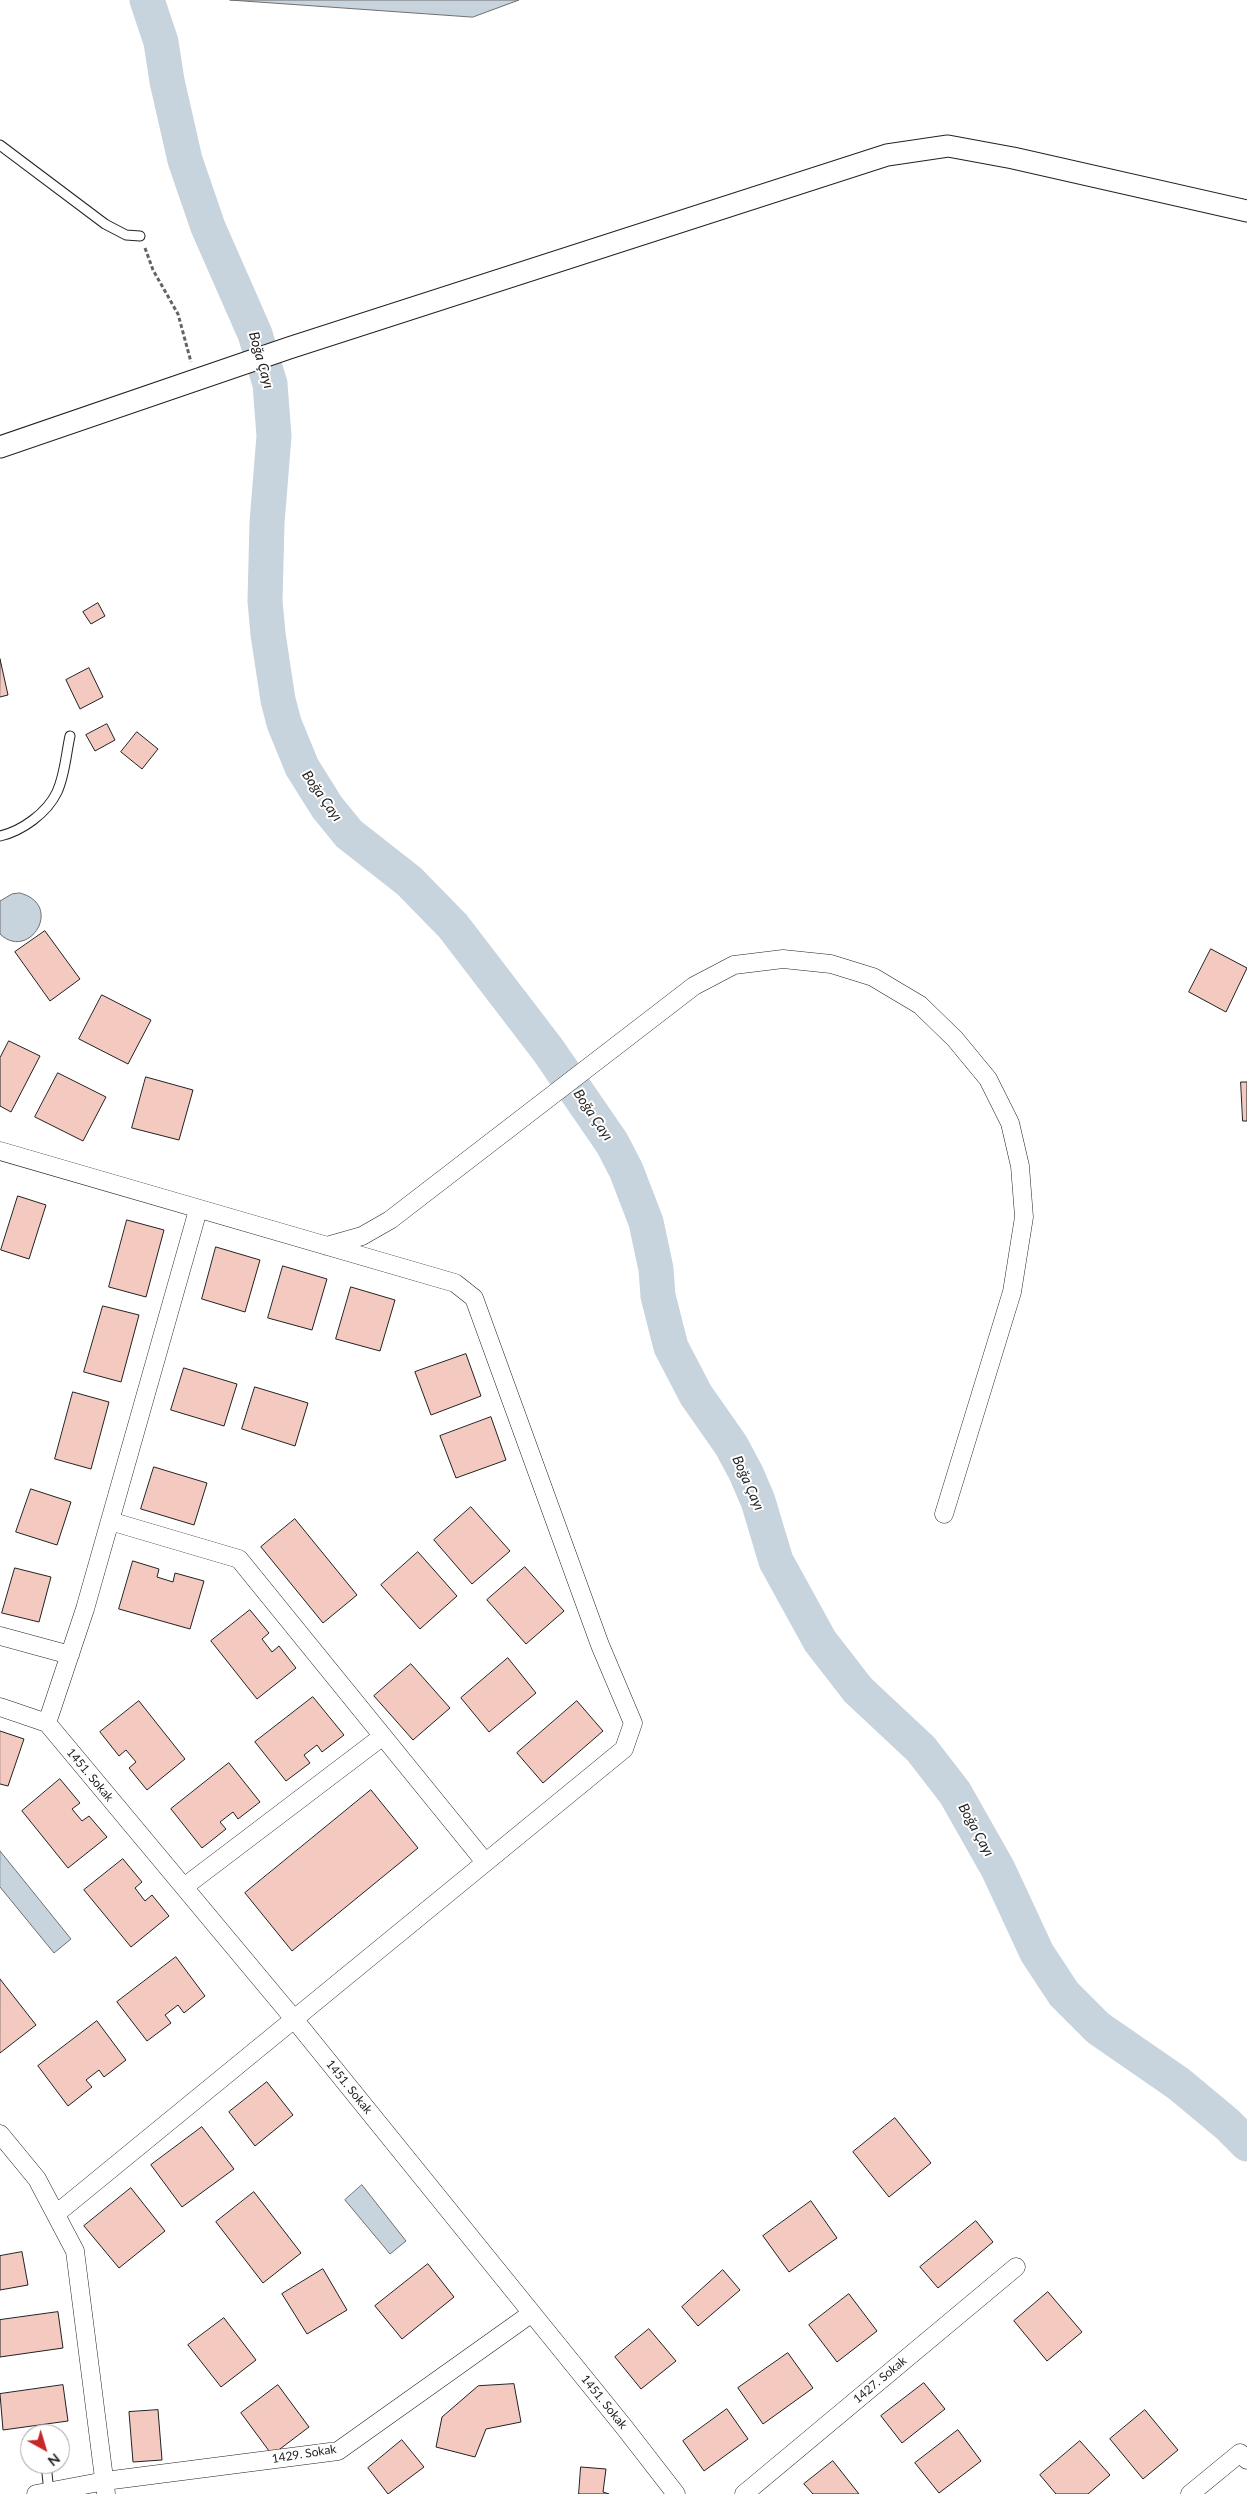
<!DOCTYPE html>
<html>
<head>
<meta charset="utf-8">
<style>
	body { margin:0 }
	#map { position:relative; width:1247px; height:2494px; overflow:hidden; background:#fff; font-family:Lato,sans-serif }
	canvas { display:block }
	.north { position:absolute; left:20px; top:2424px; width:50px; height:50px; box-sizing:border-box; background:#fff; border:1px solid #a7a7a7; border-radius:50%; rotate:141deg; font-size:14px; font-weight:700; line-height:20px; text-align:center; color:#222 }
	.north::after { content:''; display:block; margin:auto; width:18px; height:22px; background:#c62828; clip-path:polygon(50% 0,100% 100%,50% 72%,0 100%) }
</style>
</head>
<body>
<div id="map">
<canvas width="1247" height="2494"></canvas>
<div class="north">N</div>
</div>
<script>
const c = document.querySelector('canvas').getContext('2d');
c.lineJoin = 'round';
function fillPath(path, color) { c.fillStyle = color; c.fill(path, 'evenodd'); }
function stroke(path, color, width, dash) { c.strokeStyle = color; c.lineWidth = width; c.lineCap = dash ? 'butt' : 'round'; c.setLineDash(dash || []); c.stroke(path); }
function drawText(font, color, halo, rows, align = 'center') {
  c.font = font + ' Lato,sans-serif'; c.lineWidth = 4; c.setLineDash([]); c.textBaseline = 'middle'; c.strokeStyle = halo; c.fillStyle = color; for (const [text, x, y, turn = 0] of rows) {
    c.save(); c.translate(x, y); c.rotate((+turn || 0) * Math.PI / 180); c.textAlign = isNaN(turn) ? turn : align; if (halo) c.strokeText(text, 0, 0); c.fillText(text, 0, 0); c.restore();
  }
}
const water = new Path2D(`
	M230,0h289l-46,17z
	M20,893c45,12 9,69 -20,41v-33l12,-7z
	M0,1851l71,88 -17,14 -54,-66z
	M362,2185l44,56 -16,13 -45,-54z`);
const river = new Path2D(`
	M147,0l14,42 6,39 18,79 23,67 47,107 15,50 4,52 -7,87 -2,78 3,33 10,66 6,23 18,44 25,40 22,27 60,47 44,45 95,124 64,93 14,27 20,52 10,47 2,27 13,51 25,48 35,50 15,28 12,28 18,60 44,80 38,49 63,59 34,44 43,76 39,84 27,41 34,34 81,56 48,40 20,20`);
const building = new Path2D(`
	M98,603l7,13 -14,8 -8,-12z
	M0,659l8,36 -8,2z
	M89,668l14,29 -23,12 -14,-29z
	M107,724l8,16 -20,11 -9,-16z
	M137,732l21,17 -16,20 -21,-17z
	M45,931l35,48 -30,22 -35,-49z
	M1211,949l36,19 -21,44 -37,-20z
	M102,995l49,25 -23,44 -49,-25z
	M9,1041l31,15 -29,56 -11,-6v-48z
	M58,1073l48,24 -23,44 -48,-24z
	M146,1077l47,13 -14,50 -47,-12z
	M1241,1082h6v39h-4z
	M18,1196l28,9 -17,54 -28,-9z
	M127,1220l37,10 -18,67 -37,-10z
	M216,1247l44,13 -15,52 -43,-13z
	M283,1266l44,13 -15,51 -44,-12z
	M351,1287l44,13 -15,51 -44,-12z
	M103,1306l36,9 -18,67 -37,-10z
	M466,1354l15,42 -50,19 -16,-43z
	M184,1368l53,16 -13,42 -53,-16z
	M255,1387l53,16 -13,43 -53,-17z
	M73,1392l36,10 -18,67 -36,-10z
	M491,1417l15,43 -50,18 -16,-42z
	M154,1467l53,16 -13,42 -53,-16z
	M31,1489l40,13 -14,43 -41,-13z
	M471,1507l39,44 -38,33 -38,-44z
	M295,1519l62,76 -34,28 -62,-76z
	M418,1552l39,44 -37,33 -39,-44z
	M133,1561l26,8 -2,8 16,5 2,-9 29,8 -14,48 -71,-20z
	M525,1567l39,44 -38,33 -39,-44z
	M15,1568l36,9 -12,45 -37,-9z
	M250,1610l19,23 -7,6 10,13 7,-6 17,22 -39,31 -46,-58z
	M508,1658l28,35 -47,39 -28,-34z
	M411,1664l39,44 -37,32 -39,-44z
	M313,1697l31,38 -22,17 -5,-7 -13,10 6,8 -24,18 -31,-39z
	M139,1701l46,58 -38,31 -18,-22 7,-6 -10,-12 -7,6 -19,-24z
	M577,1701l26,30 -60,52 -26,-30z
	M0,1731l24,8 -16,47 -8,-2z
	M229,1763l31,39 -22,17 -5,-7 -13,10 6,7 -24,19 -31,-39z
	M60,1779l20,24 -8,6 10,12 7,-5 18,21 -39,31 -46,-57z
	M371,1790l47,58 -126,103 -47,-58z
	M123,1859l19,23 -7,6 10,13 7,-6 17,21 -38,31 -47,-57z
	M176,1957l29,39 -21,17 -6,-8 -13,10 6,8 -24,18 -30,-39z
	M0,1979l36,46 -36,28z
	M97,2021l29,39 -22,17 -5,-7 -13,10 6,7 -24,19 -30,-40z
	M267,2082l26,33 -38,31 -26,-34z
	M895,2118l36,45 -42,34 -36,-45z
	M202,2127l32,42 -52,38 -31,-42z
	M131,2188l34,43 -46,37 -35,-42z
	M254,2192l47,61 -38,30 -47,-61z
	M811,2201l26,37 -48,34 -26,-36z
	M976,2221l17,21 -55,46 -18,-21z
	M22,2252l6,33 -28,5v-34z
	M428,2264l26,33 -52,42 -27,-33z
	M323,2269l24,41 -40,24 -25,-40z
	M723,2270l17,20 -42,36 -16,-19z
	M1048,2292l34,40 -35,29 -33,-40z
	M849,2294l28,37 -40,31 -28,-37z
	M58,2312l5,36 -63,9v-37z
	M224,2318l32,42 -35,27 -33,-42z
	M649,2329l27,32 -35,28 -26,-32z
	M788,2353l25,35 -50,36 -25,-36z
	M924,2383l21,26 -43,34 -21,-27z
	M514,2384l7,38 -35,7 -11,28 -39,-10 6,-30 36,-31z
	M63,2385l5,36 -65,9 -3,-36z
	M278,2385l31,42 -37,28 -31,-42z
	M727,2409l21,30 -44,32 -21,-30z
	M158,2410l4,50 -29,2 -4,-50z
	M1145,2410l33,40 -35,29 -33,-40z
	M958,2430l23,31 -42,32 -24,-30z
	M402,2440l22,27 -36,27 -20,-26z
	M1080,2441l30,34 -22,19h-32l-16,-19z
	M833,2461l26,33h-46l-9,-10z
	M581,2467l25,2 -3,23 6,2h-30z`);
const path = new Path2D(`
	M145,248l8,22 25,44 13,48`);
const service = new Path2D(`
	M0,145l105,79 21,11 14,1
	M0,836c22,-5 47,-23 57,-44 8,-17 9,-38 13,-56
	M46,2464l3,28`);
const minor = new Path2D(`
	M0,1151l455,132 19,15 126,347 33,78 -9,26 -568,465
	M327,1246l35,-10 28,-16 304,-234 40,-21 49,-6 48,5 42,13 47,28 35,34 33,40 22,44 10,43 4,51 -12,75 -68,222
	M110,1521l129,38 246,303
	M0,1636l70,19
	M0,1707l47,16 247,296 330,408 52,67
	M47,1723l38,-114 113,-399
	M184,1887l199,-151
	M0,2134l37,45 38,72 31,243
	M36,2494l69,-13 233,-30 194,-138
	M744,2494l272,-227
	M1190,2494l50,-41 7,7`);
const tertiary = new Path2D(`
	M0,447l289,-99 598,-193 61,-9 65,12 234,53`);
const streetNames = [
	["1451. Sokak",90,1775,50],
	["1451. Sokak",349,2087,51],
	["1427. Sokak",880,2380,-40],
	["1451. Sokak",604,2402,51],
	["1429. Sokak",304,2454,-9]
];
const waterNames = [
	["Boğa Çayı",261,360,74],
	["Boğa Çayı",322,796,55],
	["Boğa Çayı",593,1115,56],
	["Boğa Çayı",748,1483,66],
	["Boğa Çayı",976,1830,61]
];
fillPath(water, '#c7d3dd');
stroke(water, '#6f6f6f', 1);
stroke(river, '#c7d3dd', 35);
fillPath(building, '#f3c9c0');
stroke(building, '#222', 1);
stroke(service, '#222', 11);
stroke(minor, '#222', 19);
stroke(tertiary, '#222', 23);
stroke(path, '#646464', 3, [4, 2.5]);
stroke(service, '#fff', 9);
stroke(minor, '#fff', 18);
stroke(tertiary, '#fff', 21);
drawText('12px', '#222', '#fff', streetNames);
drawText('italic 14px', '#222', '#fff', waterNames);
</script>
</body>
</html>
